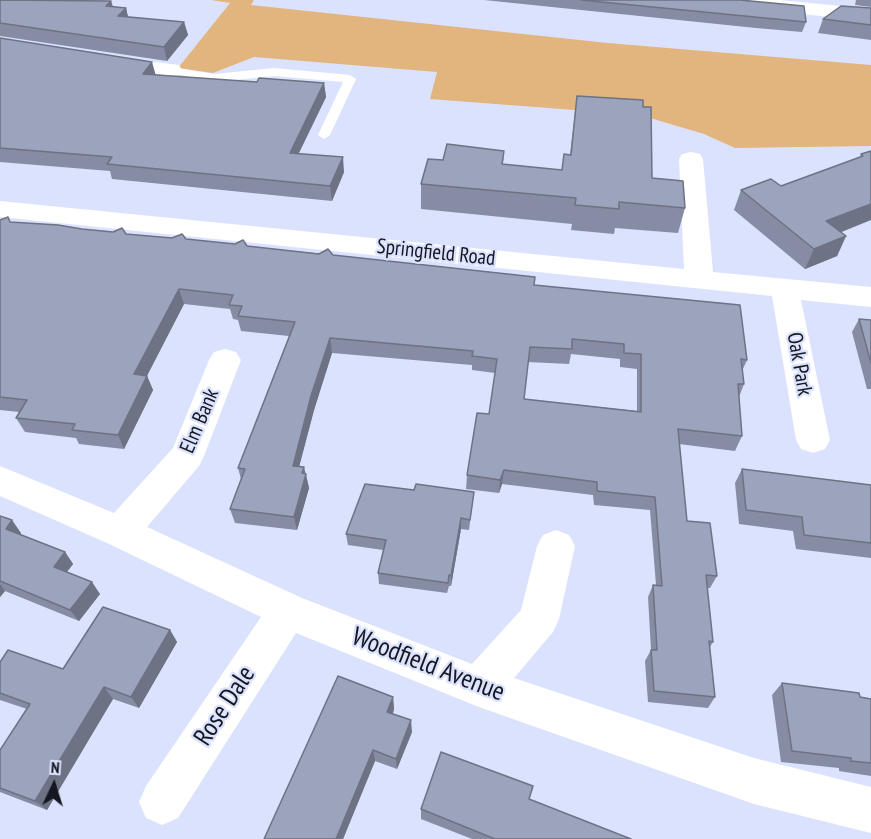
<!DOCTYPE html>
<html>
<head>
<meta charset="utf-8">
<style>
	body { margin:0 }
	#map { position:relative; width:871px; height:839px; overflow:hidden; background:#dbe2fe; font-family:"PT Sans Narrow",sans-serif }
	canvas { display:block }
	.north { position:absolute; left:24px; top:755px; width:60px; height:60px; -webkit-text-stroke:4px #dbe2fe; paint-order:stroke; rotate:4deg; font-size:16px; font-weight:700; line-height:24px; text-align:center; color:#151720 }
	.north::after { content:''; display:block; margin:auto; width:21px; height:27px; background:#151720; clip-path:polygon(50% 0,100% 100%,50% 72%,0 100%) }
</style>
</head>
<body>
<div id="map">
<canvas width="871" height="839"></canvas>
<div class="north">N</div>
</div>
<script>
const c = document.querySelector('canvas').getContext('2d');
c.lineJoin = 'round';
function fillPath(path, color) { c.fillStyle = color; c.fill(path, 'evenodd'); }
function stroke(path, color, width, dash) { c.strokeStyle = color; c.lineWidth = width; c.lineCap = dash ? 'butt' : 'round'; c.setLineDash(dash || []); c.stroke(path); }
function drawText(font, color, halo, rows, align = 'center') {
  c.font = font + ' "PT Sans Narrow",sans-serif'; c.lineWidth = 4.5; c.setLineDash([]); c.textBaseline = 'middle'; c.strokeStyle = halo; c.fillStyle = color; for (const [text, x, y, turn = 0] of rows) {
    c.save(); c.translate(x, y); c.rotate((+turn || 0) * Math.PI / 180); c.textAlign = isNaN(turn) ? turn : align; if (halo) c.strokeText(text, 0, 0); c.fillText(text, 0, 0); c.restore();
  }
}
const green = new Path2D(`
	M211,0h43l-3,5 357,38 263,22v81l-136,2 -31,-14 -64,-19 -210,-16 7,-27 -183,-15 -41,16 -35,-5 52,-65z`);
const service = new Path2D(`
	M171,67l43,7 60,-6 76,7 6,4 -26,56 -6,4 -6,-4 25,-53 -69,-6 -60,6 -47,-10v-4z`);
const minor = new Path2D(`
	M712,0h67l92,9v12l-150,-15z
	M108,56l63,8 8,1 3,5 -3,5 -8,1 -70,-10 -4,-4 4,-4z
	M691,152l9,2 3,5 10,113 158,15v20l-70,-7 29,140 -5,9 -12,4 -12,-4 -5,-9 -24,-144 -772,-79v-16l684,68 -5,-110 3,-5z
	M225,349l11,3 5,8 -37,96 -5,10 -52,61 155,71 170,66 49,-54 16,-64 6,-11 13,-5 13,5 6,11 -16,73 -6,13 -39,46 240,80 117,29v46l-117,-29 -275,-97 -183,-74 -118,185 -16,7 -16,-7 -7,-16 7,-16 115,-169 -154,-74 -107,-47v-30l114,47 59,-65 36,-88 5,-8z`);
const wall = new Path2D(`
	M0,0l111,1 2,6 13,1 2,9 56,5 4,13 -21,26 -167,-25z
	M484,0h256l66,22 -4,10 -46,-4z
	M856,0h15v7l-16,-2z
	M871,8v32l-53,-7 5,-14z
	M0,38l155,37 102,7 67,1 2,14 -27,56 45,19 -12,29 -220,-22 -2,-8 -110,-9z
	M577,96l66,11 9,71 33,30 -7,25 -63,-5 -1,6 -43,-4 1,-6 -151,-15v-25l22,-24 61,-9 -1,13 59,6 8,-15z
	M871,151l-30,81 5,4 -9,20 -32,13 -71,-59 7,-20 40,-4 79,-29 1,-3z
	M0,220l10,2 323,33 201,30 213,75 -5,11 2,13 -5,13 3,39 -7,15 -56,-7 8,77 30,55 -7,12h-3l6,54 -3,5 5,50 -7,11 -60,-6 -3,-41 6,-11 -3,-53 5,-12h3l-6,-75 -56,-5 -1,-10 -91,-11 -3,9 -33,-4 1,-14 22,-61 6,-41 -23,-3v-5l-140,-12 -18,57 -15,56 7,8 3,14 -12,42 -62,-7 -5,-14 11,-30 -3,-11 51,-132 -48,-5 -3,-11 -5,-1 -3,-10 -46,-5 -37,72 6,14 -29,59 -45,-5 -3,-6 -51,-6 -9,-14 3,-6 -19,-2zM571,354l49,5v8l17,2v42l-113,-12 4,-37 41,2z
	M859,319l12,1v69h-4l-15,-57z
	M742,469l129,16v73l-75,-9 -3,-18 -54,-7 -4,-41z
	M414,490l60,2 -5,38 -8,-1 -10,57h-2l-2,7 -68,-9 -1,-11 5,-23 -35,-5 -2,-11z
	M0,516l21,17 -1,2 45,17 8,12 -6,8 33,22 -21,27 -74,-30 -5,6z
	M170,630l7,12 -38,66 -26,-9 -66,111 -47,-18v-42l27,-41 -27,-9v-38l63,7z
	M782,683l89,16v77l-32,-5v-3l-58,-6 -9,-67z
	M393,697l1,12 -1,5 19,18 -15,37 -22,-8 -32,78h-79z
	M529,799l102,40h-159l-51,-20v-10z`);
const shadedWall = new Path2D(`
	M111,1l4,13 -9,-8z
	M126,8l3,13 -11,-5z
	M184,22l4,13 -21,26 -3,-14z
	M152,62l4,14 -13,-2z
	M324,83l2,14 -34,70 -2,-14z
	M343,157l1,15 -12,29 -2,-15z
	M871,204v16l-54,22 9,-21z
	M846,236l-9,20 -32,13 9,-20z
	M179,289l5,15 -44,85 -6,-15z
	M330,338l2,15 -18,57 -18,69 -3,-13 18,-70z
	M147,376l6,14 -29,59 -6,-14z
	M304,467l5,21 -12,42 -3,-13z
	M504,470l-2,14 -3,9 1,-13z
	M461,518v11l-10,57v-10z
	M12,520l9,13 -6,8 -9,-12z
	M65,552l8,12 -11,14 -8,-11z
	M92,582l8,12 -21,27 -9,-11z
	M0,584l5,7 -5,6z
	M170,630l7,12 -38,66 -8,-11z
	M104,687l9,12 -66,111 -12,-9z
	M393,697l1,12 -5,14 -2,-11z
	M411,720l1,12 -15,37 -1,-10z
	M373,750l2,11 -32,78h-7z`);
const building = new Path2D(`
	M0,0l111,1 -5,5 20,2 -8,8 66,6 -20,25 -164,-24z
	M581,0h159l64,6 2,16z
	M841,6l30,2v17l-48,-6z
	M0,38l152,24 -9,12 114,8 2,-4 65,5 -34,70 53,4 -13,29 -223,-22 5,-7 -112,-9z
	M577,96l66,4v7h8l1,71 31,3 2,27 -66,-6v7l-44,-4 1,-7 -155,-14 7,-25 15,1 4,-16 57,7 -2,13 60,6 2,-16 7,1z
	M871,151v53l-45,17 20,15 -32,13 -73,-59 30,-11 10,7 82,-30 -2,-2z
	M8,217l2,5 48,3 24,4 31,3 9,-4 4,6 46,4 10,-4 4,5 49,5 8,-4 4,6 72,8 9,-5 5,6 202,22 -1,8 206,20 7,55 -6,-1 3,25h-6l4,52 -64,-7 9,92 23,2 7,53 -11,-1 7,67 -4,-1 6,56 -61,-6 -3,-41h6l-4,-65 9,1 -7,-89 -58,-6v-9l-93,-12 -4,10 -33,-5 10,-62 12,1 8,-55 -25,-3 1,-5 -143,-13 -19,58 -18,70 11,1 -2,6 4,1 -12,43 -64,-8 15,-40 -7,-1 57,-146 -57,-6 4,-10 -13,-1 4,-10 -54,-6 -45,85 13,2 -29,59 -46,-5 3,-6 -59,-6 11,-18 -27,-3v-177zM572,339l52,5v9l17,1v58l-117,-13 6,-52 42,2z
	M859,319l12,1v43z
	M742,469l129,16v58l-67,-8 -2,-18 -56,-7z
	M365,484l49,6 2,-6 58,8 -4,28 -9,-2 -10,58 -2,-1 -1,8 -70,-10 8,-33 -40,-6z
	M0,516l12,4 -6,9 59,23 -11,15 38,15 -22,28 -70,-29z
	M103,607l67,23 -39,67 -27,-10 -69,114 -35,-13v-38l30,-46 -30,-11v-31l8,-12 55,19z
	M338,676l55,21 -6,15 24,8 -15,39 -23,-9 -37,89h-72z
	M782,683l77,10 1,4 11,2v64l-20,-2v-3l-59,-7z
	M441,752l92,34 -4,13 102,40h-136l-74,-30z`);
const streetNames = [
	["Springfield Road",436,253,6],
	["Oak Park",799,364,80],
	["Elm Bank",200,421,-67]
];
const nearStreetnames = [
	["Woodfield Avenue",428,665,21],
	["Rose Dale",225,706,-57]
];
fillPath(green, '#e2b57e');
fillPath(service, '#fff');
fillPath(minor, '#fff');
fillPath(wall, '#868ca3');
fillPath(shadedWall, '#6d7284');
fillPath(building, '#9ca3bd');
stroke(building, '#6d7284', 1.5);
drawText('21px', '#151720', '#dbe2fe', streetNames);
drawText('26px', '#151720', '#dbe2fe', nearStreetnames);
</script>
</body>
</html>
